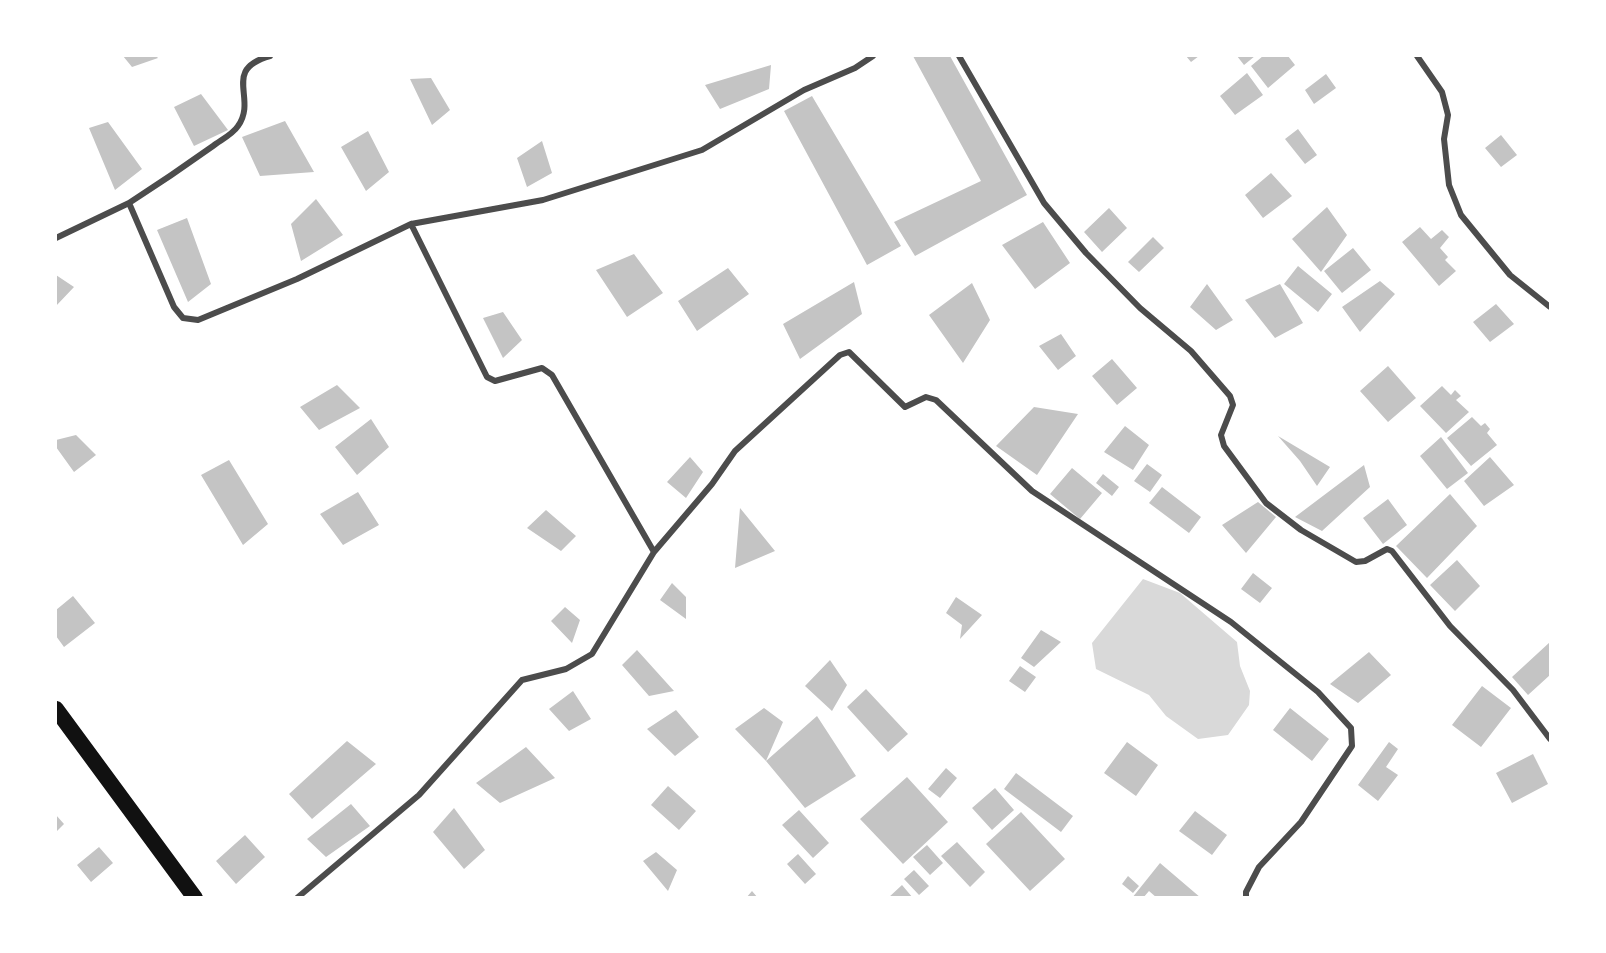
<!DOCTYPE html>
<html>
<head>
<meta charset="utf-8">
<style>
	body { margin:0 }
	#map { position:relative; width:1606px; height:953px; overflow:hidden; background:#fff; font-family:"Source Serif 4",serif }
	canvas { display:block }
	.frame { position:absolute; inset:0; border:57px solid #fff; pointer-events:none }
</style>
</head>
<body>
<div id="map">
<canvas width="1606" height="953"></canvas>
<div class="frame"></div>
</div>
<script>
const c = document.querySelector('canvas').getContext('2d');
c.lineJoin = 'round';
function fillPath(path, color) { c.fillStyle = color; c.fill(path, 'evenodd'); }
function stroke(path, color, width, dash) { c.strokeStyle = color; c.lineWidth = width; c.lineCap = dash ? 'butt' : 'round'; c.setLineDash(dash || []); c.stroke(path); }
const water = new Path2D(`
	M1143,579l37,14 57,49 3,24 10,25 -1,14 -21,30 -30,4 -32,-23 -17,-21 -53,-26 -4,-26z`);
const building = new Path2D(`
	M123,56h33l2,2 -26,9z
	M913,56h37l77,139 -112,61 -21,-34 87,-41z
	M1186,56h13l-8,6z
	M1237,56h18l-11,9z
	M1263,56h25l7,9 -27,23 -17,-22z
	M771,65l-2,24 -49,20 -15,-24z
	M1247,73l16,22 -28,20 -15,-19z
	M1326,74l10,14 -22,16 -9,-14z
	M431,78l19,32 -18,15 -22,-46z
	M201,94l27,36 -34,16 -20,-39z
	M812,96l89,150 -34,19 -83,-154z
	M285,121l29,51 -54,4 -18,-39z
	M108,122l34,47 -27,21 -26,-62z
	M1298,129l19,26 -12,9 -20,-25z
	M368,131l21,41 -23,19 -25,-44z
	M1501,135l16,20 -16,12 -16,-19z
	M542,141l10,32 -25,14 -10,-29z
	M1271,173l21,23 -29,22 -18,-23z
	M316,199l27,36 -42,26 -10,-37z
	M1327,207l20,28 -26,37 -29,-33z
	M1109,208l18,20 -25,24 -18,-20z
	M187,218l24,66 -23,18 -31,-72z
	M1043,222l27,41 -35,26 -33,-44z
	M1420,227l11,12 11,-9 7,7 -9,11 8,9 -3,3 11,11 -17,15 -37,-44z
	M1153,237l11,11 -25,24 -11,-10z
	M1353,248l18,22 -29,23 -18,-22z
	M634,254l29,39 -36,24 -31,-47z
	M1298,266l34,28 -14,18 -34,-28z
	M728,268l21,26 -52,37 -19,-30z
	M56,275l18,12 -18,19z
	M1380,281l15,13 -35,38 -18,-25z
	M854,282l8,32 -62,45 -17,-35z
	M972,283l18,37 -27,43 -34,-48z
	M1207,284l26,36 -17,10 -26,-23z
	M1280,284l23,39 -28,15 -30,-38z
	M1496,304l18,20 -24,18 -17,-20z
	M503,312l19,28 -19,18 -20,-40z
	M1061,334l15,22 -18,14 -19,-24z
	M1112,359l25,29 -20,17 -25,-29z
	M1388,366l28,32 -28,24 -28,-31z
	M337,385l23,23 -41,22 -19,-23z
	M1442,386l9,9 4,-5 6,6 -5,4 13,12 -23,21 -26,-27z
	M1034,407l44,7 -41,61 -41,-29z
	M1472,417l9,9 4,-3 5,6 -3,4 10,12 -26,21 -24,-28z
	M371,419l18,28 -32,28 -22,-28z
	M1125,426l24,19 -16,25 -29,-18z
	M76,435l20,20 -22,17 -18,-25v-7z
	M1278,436l52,31 -13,19 -17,-25z
	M1441,437l27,36 -21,16 -27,-33z
	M690,457l13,15 -17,26 -19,-16z
	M1490,457l24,28 -30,21 -20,-25z
	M229,460l39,64 -25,21 -42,-70z
	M1147,464l15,11 -12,17 -16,-11z
	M1364,465l6,22 -48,44 -27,-14z
	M1072,468l30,25 -22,26 -30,-25z
	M1103,474l16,13 -7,9 -16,-13z
	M1162,487l39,30 -12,16 -40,-30z
	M358,492l21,33 -36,20 -23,-31z
	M1450,494l27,32 -50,52 -31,-32z
	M1388,499l19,26 -24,19 -20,-26z
	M1258,502l18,15 -30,36 -24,-28z
	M740,508l35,43 -40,17z
	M546,510l30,26 -15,15 -34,-23z
	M1457,560l23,26 -25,25 -25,-26z
	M1253,573l19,15 -12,15 -19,-14z
	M672,583l14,14v22l-26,-19z
	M73,596l22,27 -31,24 -8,-11v-26z
	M956,597l26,18 -22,24 2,-14 -16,-12z
	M565,607l15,13 -8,23 -21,-22z
	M1041,630l20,12 -27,25 -13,-9z
	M1550,642v33l-22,20 -16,-18z
	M637,650l37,41 -25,5 -27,-31z
	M1369,652l22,23 -33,28 -28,-19z
	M830,660l17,25 -15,26 -27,-25z
	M1020,666l16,11 -11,15 -16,-11z
	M1482,686l29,22 -30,39 -29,-22z
	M866,689l42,45 -20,18 -41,-45z
	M573,691l18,28 -22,12 -20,-22z
	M764,708l19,14 -17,39 -31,-32z
	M1290,708l39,31 -17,22 -39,-31z
	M676,710l23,27 -24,19 -28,-27z
	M817,716l39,60 -51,32 -39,-47z
	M347,741l29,23 -64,55 -23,-25z
	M1127,742l31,23 -22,31 -32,-23z
	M1389,742l9,7 -12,18 12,8 -20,26 -20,-16z
	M526,747l29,31 -55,25 -24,-20z
	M1533,754l15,30 -36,19 -16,-30z
	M946,768l11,10 -17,20 -12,-9z
	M1016,773l57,43 -12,16 -57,-43z
	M907,777l41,45 -45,42 -43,-45z
	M668,786l28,25 -17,19 -28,-25z
	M995,788l19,22 -22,20 -20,-22z
	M351,804l19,22 -44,31 -19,-18z
	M454,808l31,42 -21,19 -31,-37z
	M799,810l30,33 -16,15 -31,-33z
	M1195,811l32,24 -15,20 -33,-24z
	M1021,812l44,47 -35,32 -44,-47z
	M56,815l8,9 -8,8z
	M245,835l20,22 -29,27 -20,-23z
	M957,842l28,30 -15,15 -29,-31z
	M927,845l16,18 -13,12 -17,-18z
	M99,847l14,16 -22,19 -14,-17z
	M656,852l21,18 -9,21 -25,-30z
	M798,854l18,20 -11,10 -18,-20z
	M1160,863l41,35h-44l-8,-7 -6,7h-11z
	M914,870l15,16 -10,9 -15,-16z
	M1128,876l11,10 -6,7 -11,-9z
	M902,885l11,13h-25z
	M752,891l6,7h-12z`);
const minor = new Path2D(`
	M959,56l85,147 42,50 54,55 51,43 39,45 3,9 -12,30 3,11 42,57 35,27 55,32 9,-1 22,-12 5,2 58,75 63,64 37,49
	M1417,56l25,36 6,23 -4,24 5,46 12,30 49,60 40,32
	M129,203c28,-18 56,-37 84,-57 8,-6 20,-12 25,-20 20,-28 -17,-56 32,-70
	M411,224l76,153 8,4 47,-13 10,7 102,177
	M56,238l73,-35 45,104 9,11 15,2 99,-41 114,-55 132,-24 159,-50 102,-60 51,-22 18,-12
	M297,898l122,-103 103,-115 44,-11 26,-15 62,-102 58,-68 23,-33 105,-96 9,-3 56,55 21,-10 10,3 96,91 199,131 87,70 33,36 1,18 -51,76 -42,45 -13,25v6`);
const trunk = new Path2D(`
	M56,709l139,189`);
fillPath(water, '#d9d9d9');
fillPath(building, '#c4c4c4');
stroke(minor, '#4c4c4c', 6);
stroke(trunk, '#111', 16);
</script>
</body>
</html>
